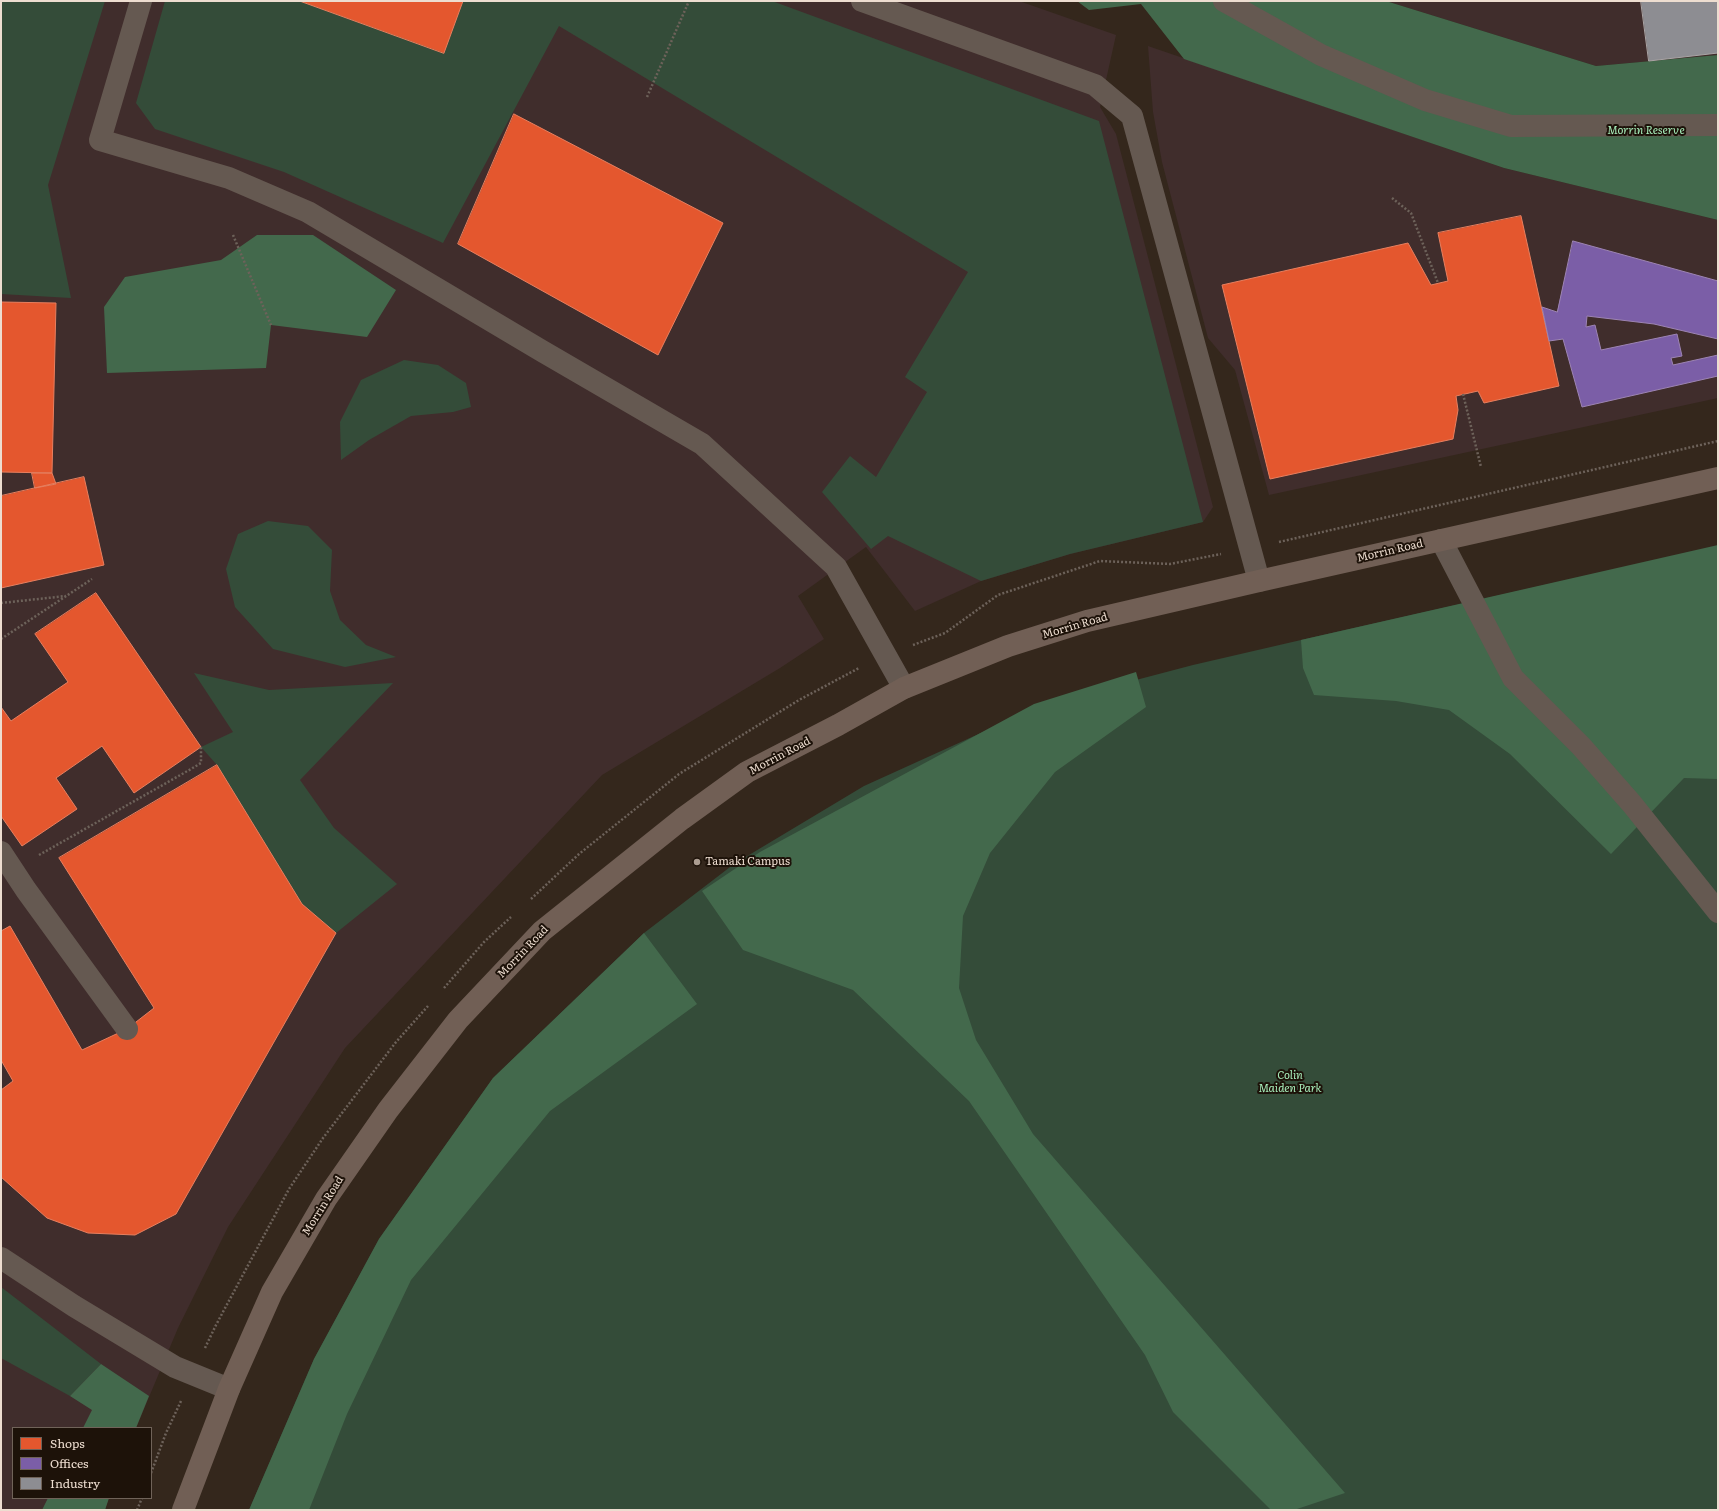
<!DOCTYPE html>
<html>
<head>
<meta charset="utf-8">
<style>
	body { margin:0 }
	#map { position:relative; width:1719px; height:1511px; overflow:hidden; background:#34271c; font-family:Literata,serif }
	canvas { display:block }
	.frame { position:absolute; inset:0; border:2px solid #edddd0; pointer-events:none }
	.legend { position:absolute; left:12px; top:1427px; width:140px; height:72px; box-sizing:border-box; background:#1d1209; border:1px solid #706359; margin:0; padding:5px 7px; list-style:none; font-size:12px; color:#edddd0 }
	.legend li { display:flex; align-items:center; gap:8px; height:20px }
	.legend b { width:20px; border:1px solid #706359 }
</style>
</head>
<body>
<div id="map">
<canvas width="1719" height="1511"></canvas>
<div class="frame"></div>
<ul class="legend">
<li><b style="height:11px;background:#e4572e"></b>Shops</li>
<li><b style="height:11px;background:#7b5ea7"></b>Offices</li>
<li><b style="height:11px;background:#8d8d92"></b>Industry</li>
</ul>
</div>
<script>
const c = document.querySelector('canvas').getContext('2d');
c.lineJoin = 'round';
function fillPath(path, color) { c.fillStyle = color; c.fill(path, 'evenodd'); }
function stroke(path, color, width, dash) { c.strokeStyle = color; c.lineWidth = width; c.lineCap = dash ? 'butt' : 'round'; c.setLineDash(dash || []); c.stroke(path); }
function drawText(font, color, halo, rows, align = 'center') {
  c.font = font + ' Literata,serif'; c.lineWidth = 4; c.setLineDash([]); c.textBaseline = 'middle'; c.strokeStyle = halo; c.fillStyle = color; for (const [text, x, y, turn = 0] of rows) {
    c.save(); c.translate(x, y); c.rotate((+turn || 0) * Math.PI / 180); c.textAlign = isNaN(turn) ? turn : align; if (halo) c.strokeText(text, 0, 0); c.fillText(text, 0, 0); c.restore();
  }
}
const commercial = new Path2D(`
	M1,1h1018l97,34 -16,72 16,27 97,373 -10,15 -133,32 -89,27 -66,30 -49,-64 -68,49 26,43 -44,29 -178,107 -257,273 -117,179 -50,101 -42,100h-123v70h96l-4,12h-104z
	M1386,1h332v54l-122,11z
	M1148,46l356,122 214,52v178l-449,97 -34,-125 -27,-32 -46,-176 -9,-50z`);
const green = new Path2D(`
	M1,1h104l-57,184 23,113 -70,-4z
	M165,1h607l327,120 104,401 -133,32 -89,27 -93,-45 -17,13 -49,-57 28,-36 26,21 51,-85 -22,-15 63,-105 -409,-246 -116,217 -159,-71 -129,-43 -19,-26z
	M404,360l34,5 28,18 5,24 -18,5 -42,4 -42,24 -28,20 -1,-38 21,-42z
	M268,521l40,5 24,24 -2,41 10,29 26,25 30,12 -51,10 -72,-18 -38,-42 -9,-38 12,-35z
	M1718,546v964h-1469l65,-151 65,-120 114,-161 151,-145 90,-69 130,-78 130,-59 85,-32 114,-30 121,-28z
	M194,673l75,17 124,-7 -93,97 34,48 63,56 -61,49 -34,-29 -85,-139 -16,-18 32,-15z
	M1,1287l100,77 -31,32 -69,-38z`);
const forest = new Path2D(`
	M1077,1h309l210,65 122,-11v165l-214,-52 -320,-109 -43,-55 -52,6z
	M257,235h56l83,55 -29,47 -96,-12 -5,43 -159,5 -3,-66 21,-30 96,-17z
	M1718,545v234l-34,-1 -73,76 -101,-100 -61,-44 -53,-9 -82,-6 -11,-27 -2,-28z
	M1136,672l10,35 -91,65 -65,81 -27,63 -4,72 17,52 57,94 312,359 -51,17h-23l-98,-98 -28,-57 -176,-254 -116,-111 -110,-40 -41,-59 58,-39 274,-148z
	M644,933l53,71 -147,107 -139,169 -64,134 -38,96h-60l65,-151 65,-120 114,-161z
	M101,1364l48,32 -13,32h-53l9,-18 -22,-14z
	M48,1498h61l-4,12h-63z`);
const shops = new Path2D(`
	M300,1h163l-19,52z
	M514,114l209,109 -65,132 -200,-111z
	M1521,216l38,170 -75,17 -6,-12 -22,5 2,14 -5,29 -183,40 -48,-194 186,-42 23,42 17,-4 -10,-48z
	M1,302l55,1 -4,170 -51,-1z
	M32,473h20l4,11 -21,4z
	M84,477l20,88 -103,23v-92z
	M96,593l105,154 -67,46 -32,-47 -46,32 21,31 -55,37 -21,-30v-109l10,14 57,-39 -33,-48z
	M217,765l85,139 34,29 -160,281 -41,21 -47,-2 -41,-15 -46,-41v-87l12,-9 -12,-21v-129l9,-5 72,124 45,-21 27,-21 -95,-150z`);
const offices = new Path2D(`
	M1573,241l145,40v58l-64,-15 -67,-8 -1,11 9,-2 6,25 76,-16 5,22 -11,2 2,7 45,-10v21l-136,31 -19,-68 -14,2 -7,-34 15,5z`);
const industry = new Path2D(`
	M1641,1h77v52l-69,8z`);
const path = new Path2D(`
	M647,97l42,-96
	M1392,198l19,15 27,70
	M233,235l38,90
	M1463,394l18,73
	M1279,542l439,-101
	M1,603l65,-7
	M1,639l91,-60
	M913,645l32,-12 53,-38 102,-34 70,3 51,-10
	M39,855l152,-86 10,-6v-16
	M531,899l48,-45 100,-80 120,-74 60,-32
	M444,988l40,-46 27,-25
	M205,1348l11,-23 73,-136 34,-51 73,-96 32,-36
	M151,1473l15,-40 15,-32
	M137,1510l5,-12`);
const minor = new Path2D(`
	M141,1l-41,139 129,38 79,34 234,139 160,93 134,123 68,121
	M862,1l233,84 37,31 127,465
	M1224,1l97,54 104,45 86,26 207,-1
	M1441,540l72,138 68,68 51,58 86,108
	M1,852l25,38 101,139
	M1,1258l73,48 101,61 54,22`);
const major = new Path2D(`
	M183,1510l46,-121 43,-97 54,-93 62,-89 70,-90 84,-89 140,-112 65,-47 91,-47 66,-37 104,-42 79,-25 172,-40 459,-103`);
const markers = [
	[697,862,4,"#ac9d91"]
];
const parkNames = [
	["Morrin Reserve",1646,131],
	["Colin",1290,1076],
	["Maiden Park",1290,1089]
];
const streetNames = [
	["Morrin Road",1390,551,-13],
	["Morrin Road",1075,626,-16],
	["Morrin Road",780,756,-28],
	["Morrin Road",523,952,-46],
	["Morrin Road",323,1206,-58]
];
const poiNames = [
	["Tamaki Campus",705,862]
];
fillPath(commercial, '#402d2c');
fillPath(green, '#344c39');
fillPath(forest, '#43694c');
fillPath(shops, '#e4572e');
stroke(shops, '#e77f5f', 1);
fillPath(offices, '#7b5ea7');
stroke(offices, '#9d84b3', 1);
fillPath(industry, '#8d8d92');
stroke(industry, '#aaa5a5', 1);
stroke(path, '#6d625a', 2.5, [2, 2]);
stroke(minor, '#655951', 22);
stroke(major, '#715f55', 22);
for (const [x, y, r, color] of markers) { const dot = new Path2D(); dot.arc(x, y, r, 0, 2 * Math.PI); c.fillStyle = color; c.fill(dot); stroke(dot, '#1d1209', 1.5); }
drawText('italic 11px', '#a8efbc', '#1d1209', parkNames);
drawText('11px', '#edddd0', '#1d1209', streetNames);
drawText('11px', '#edddd0', '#1d1209', poiNames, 'left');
</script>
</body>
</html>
